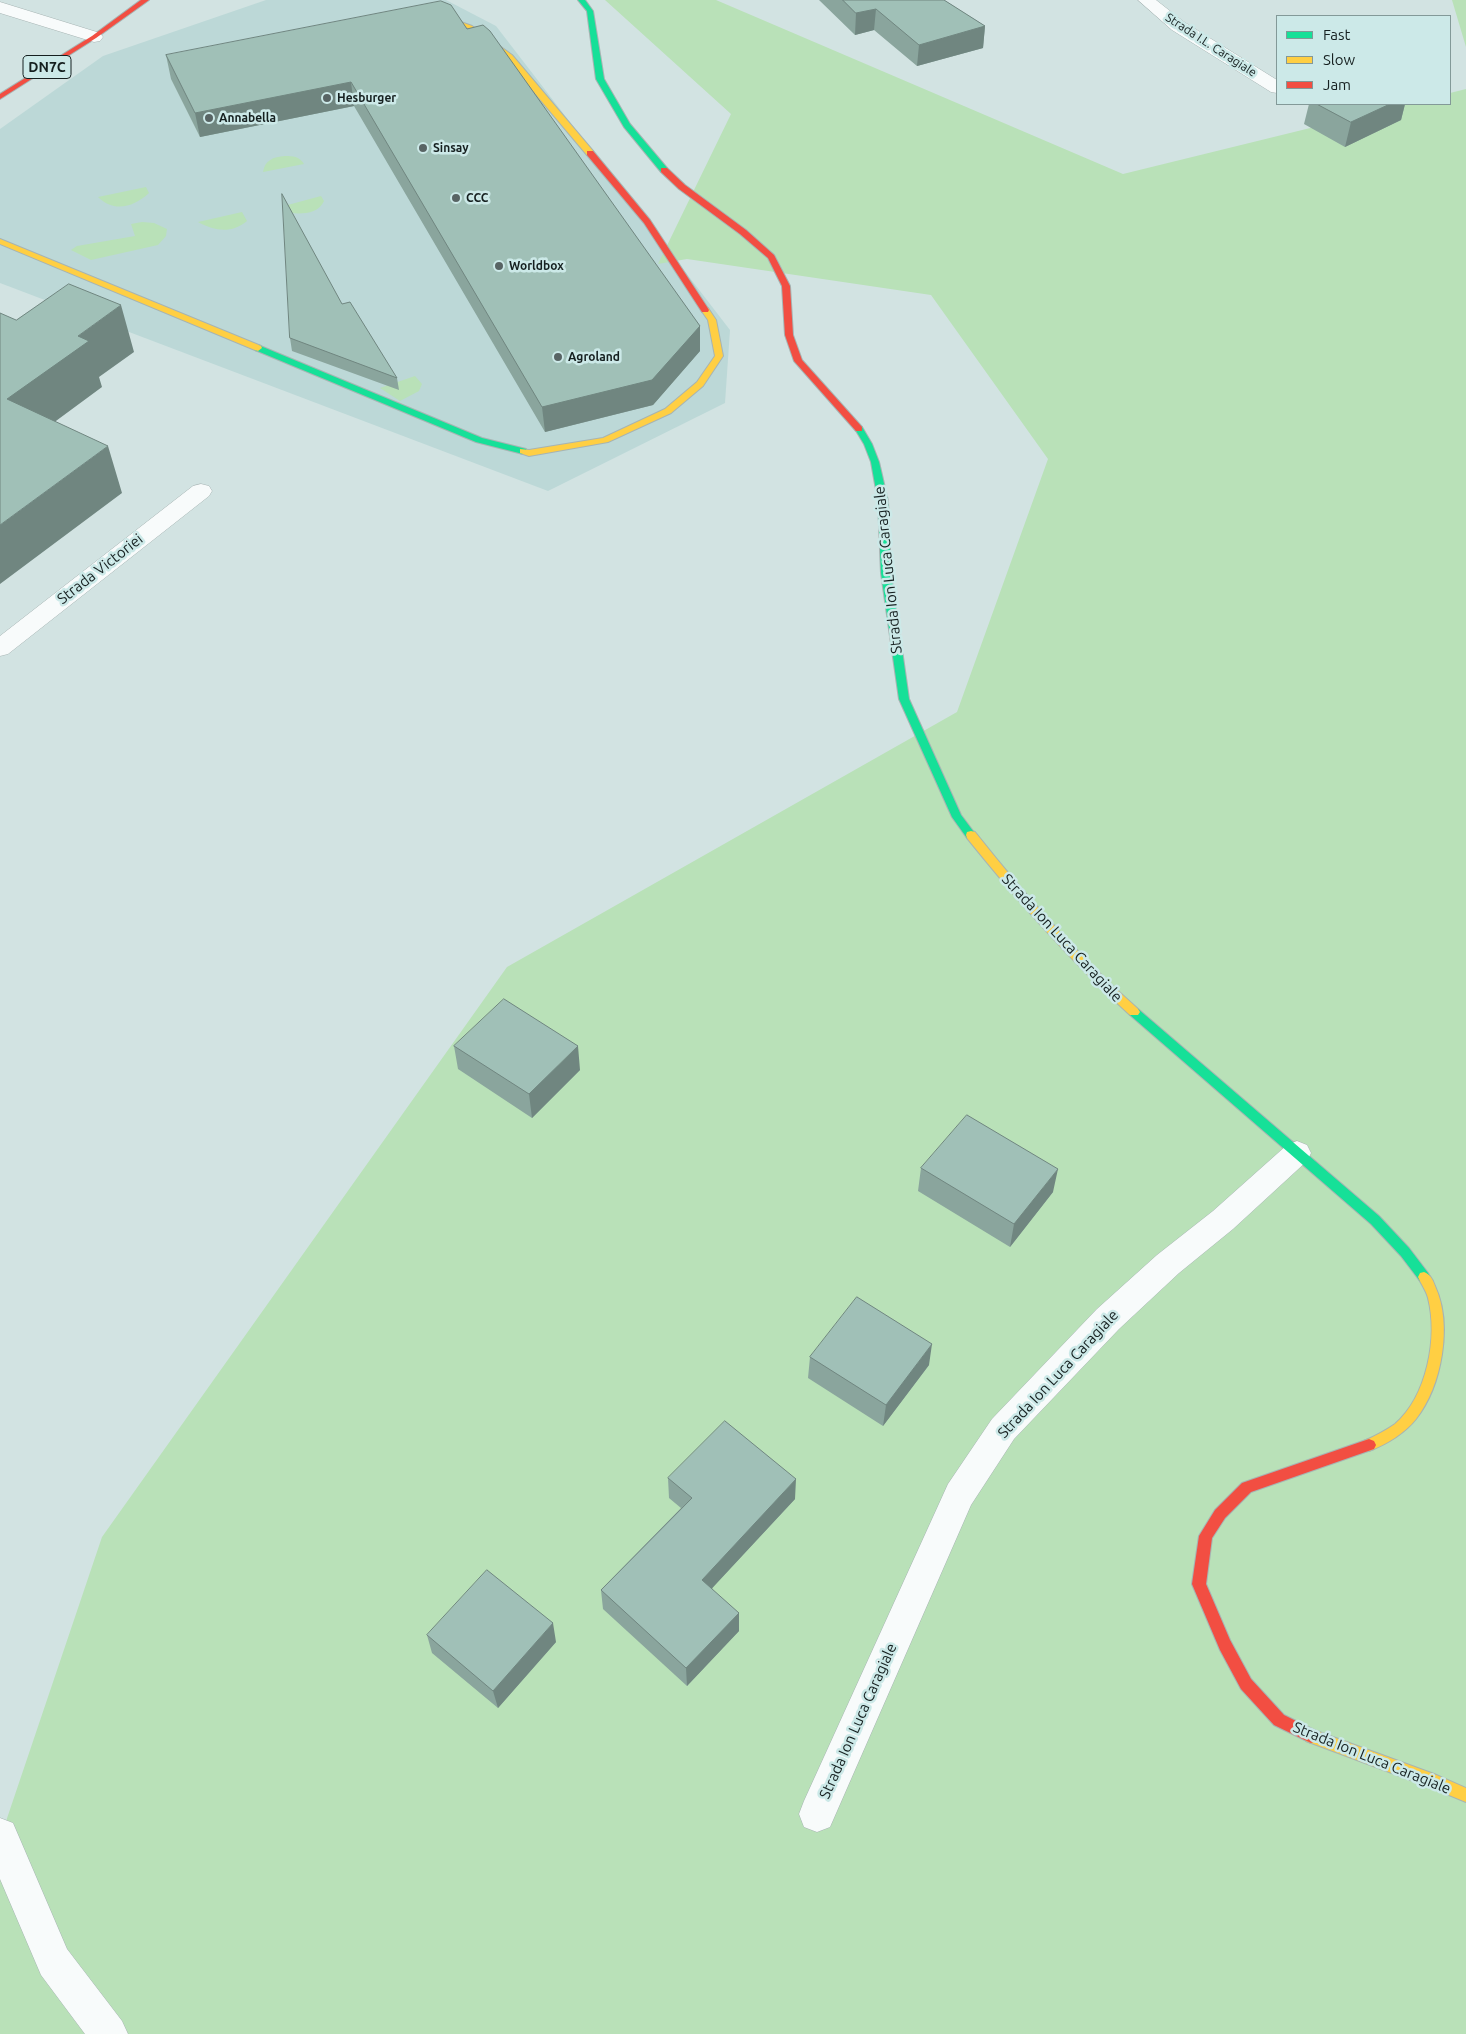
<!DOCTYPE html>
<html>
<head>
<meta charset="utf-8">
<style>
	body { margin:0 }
	#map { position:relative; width:1466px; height:2034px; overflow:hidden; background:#d2e3e2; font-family:Ubuntu,sans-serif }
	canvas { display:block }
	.legend { position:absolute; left:1276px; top:15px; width:175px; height:90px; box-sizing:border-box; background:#cce9e8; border:1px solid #839998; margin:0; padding:6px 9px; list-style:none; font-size:15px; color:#162020 }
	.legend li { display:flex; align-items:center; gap:10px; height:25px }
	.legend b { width:25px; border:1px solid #839998 }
</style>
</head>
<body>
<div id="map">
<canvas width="1466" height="2034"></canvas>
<ul class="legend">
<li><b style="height:6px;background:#16e098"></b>Fast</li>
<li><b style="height:6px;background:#ffcf43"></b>Slow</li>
<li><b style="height:6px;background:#f24e42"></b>Jam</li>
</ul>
</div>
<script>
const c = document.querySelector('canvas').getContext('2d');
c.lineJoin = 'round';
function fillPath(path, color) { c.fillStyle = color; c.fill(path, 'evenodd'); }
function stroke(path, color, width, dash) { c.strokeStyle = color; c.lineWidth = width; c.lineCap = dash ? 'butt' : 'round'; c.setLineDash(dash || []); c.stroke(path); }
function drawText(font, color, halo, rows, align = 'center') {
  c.font = font + ' Ubuntu,sans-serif'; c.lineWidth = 5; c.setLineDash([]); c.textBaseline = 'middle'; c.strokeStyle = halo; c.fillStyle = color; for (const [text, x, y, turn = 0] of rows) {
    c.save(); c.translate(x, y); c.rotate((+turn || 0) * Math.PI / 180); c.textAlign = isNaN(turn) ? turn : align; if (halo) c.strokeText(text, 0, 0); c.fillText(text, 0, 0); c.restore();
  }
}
const built = new Path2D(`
	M266,0h180l50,26 234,304 -5,73 -177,88 -548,-208v-154l103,-73z`);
const green = new Path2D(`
	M605,0h111l407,174 285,-70h42v-11l16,-4v1945h-1466v-195l102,-302 405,-570 450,-255 91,-253 -117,-164 -244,-36 -29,5 73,-150z
	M1452,0h14v47z
	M285,156c8,0 14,0 19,8l-41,8c2,-12 10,-15 22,-16z
	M146,187l3,6c-15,14 -35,20 -51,4z
	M321,196l3,5c-6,13 -21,13 -34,12l-6,-7z
	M242,212l5,9c-16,13 -32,10 -49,1z
	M142,222l12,1 13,6 -1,7 -8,9 -67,15 -20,-10 6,-4 58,-10 -4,-12z
	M415,376l7,8 -3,7 -19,10 -20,-13z`);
const street = new Path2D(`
	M1138,0h18l28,22 93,58v13l-6,-1 -99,-62z
	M0,2l100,31 3,4 -3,4 -6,1 -94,-29z
	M201,484l8,2 3,5 -3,5 -201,158 -8,2v-20l193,-150z
	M1297,1141l10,4 4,8 -4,8 -74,68 -54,44 -60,56 -105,110 -43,66 -141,322 -13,5 -13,-5 -5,-13 5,-13 144,-317 44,-65 105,-110 60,-54 56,-44 74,-66z
	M0,1818l13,5 54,126 55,72 6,13h-43l-44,-59 -41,-96z`);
const fast = new Path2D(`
	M578,0h7l8,11 11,68 26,45 37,44v4h-6l-37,-45 -28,-48 -9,-68z
	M258,345l224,93 44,11 1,2 -4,3 -47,-12 -221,-92 -1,-2z
	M859,426l3,1 10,17 7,18 9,39 3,72 18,126 52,116 15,20 -5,4 -4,-1 -15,-21 -53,-118 -18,-126 -3,-72 -7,-39 -7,-18 -9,-15z
	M1134,1008l4,1 241,207 30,32 19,25 2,4 -2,4 -4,1 -4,-1 -19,-25 -30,-32 -241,-209 -2,-3 2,-3z`);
const slow = new Path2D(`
	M430,11l42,15 40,29 81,96v4h-6l-81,-96 -38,-31 -40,-14 -1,-1z
	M0,239l261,107 1,2 -4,3 -3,-1 -255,-106z
	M702,308h6l8,12 7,36 -20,30 -32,27 -63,29 -79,14 -9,-3v-4l9,1 74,-12 62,-29 32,-27 18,-26 -7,-36 -7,-10z
	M971,831l4,1c50,63 102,123 163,177l2,3 -2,3h-8c-60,-54 -112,-114 -163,-177l-1,-3 1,-3z
	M1424,1272c6,2 9,8 11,14 18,38 7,100 -19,133 -12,15 -29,25 -47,32l-5,-2 -2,-4 2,-4c11,-5 21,-10 31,-17 32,-28 43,-86 33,-126 -2,-8 -7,-14 -10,-21l2,-4z
	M1311,1729l123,45 32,14v14l-34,-14 -126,-47 -2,-5 2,-5z`);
const jam = new Path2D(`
	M141,0h8l-53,38 -96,61v-5l92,-58z
	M587,151h6l57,69 59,90 -1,2h-6l-58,-89 -57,-68z
	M661,168h6l18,17 61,45 28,25 16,31 3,49 9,25 60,67v4h-6l-62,-70 -9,-26 -3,-49 -14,-28 -28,-24 -61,-45 -18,-17z
	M1369,1439l5,2 2,4 -2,4 -123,43 -26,26 -13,20 -6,46 24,56 21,39 33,36 32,16 2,5 -2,5 -5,2 -37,-18 -33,-36 -21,-39 -28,-66 7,-48 16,-26 27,-27z`);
const wall = new Path2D(`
	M819,0h125l41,26 -2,22 -66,18 -43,-36 -19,5z
	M467,29l233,297v25l-47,54 -108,27 -191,-326 -154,31 -29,-58 -5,-24z
	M1309,104h96l-4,16 -56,27 -41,-23z
	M342,304l55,74 2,12 -107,-39 -2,-13z
	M454,1046l126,24 -48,48 -74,-49z
	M921,1168l132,24 -43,55 -92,-56z
	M810,1357l119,8 -46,61 -75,-48z
	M668,1478l127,21 -83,89 27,43 -52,55 -84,-77 -2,-19 80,-82 -12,-10z
	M427,1635l129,7 -58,66 -66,-55z`);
const shadedWall = new Path2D(`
	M876,9l-2,21 -19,5 1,-22z
	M985,26l-2,22 -66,18 2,-21z
	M351,82l3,24 -154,31 -5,-24z
	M1390,104h15l-4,16 -56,27 6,-25z
	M121,305l13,47 -35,25 3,10 -80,59 -15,-47 71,-63z
	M700,326v25l-47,54 -108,27 -3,-25z
	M108,446l14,47 -122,91v-59z
	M578,1046l2,24 -48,48 -3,-24z
	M1058,1169l-5,23 -43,55 4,-23z
	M932,1344l-3,21 -46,61 3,-21z
	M796,1479l-1,20 -92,99 -1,-18z
	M739,1613v18l-52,55 -1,-18z
	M553,1623l3,19 -58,66 -5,-17z`);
const building = new Path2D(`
	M843,0h101l41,26 -66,19 -43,-36 -20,4z
	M441,1l10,4 16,24 16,-4 7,6 210,295 -48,54 -110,27 -191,-325 -156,31 -29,-58z
	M1317,104h73l-39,18z
	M282,194l60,110 8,-2 47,76 -107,-40z
	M69,284l52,21 -43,31 11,5 -82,58 101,47 -108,79v-212l16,7z
	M504,999l74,47 -49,48 -75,-48z
	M967,1115l91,54 -44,55 -93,-56z
	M857,1297l75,47 -46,61 -76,-48z
	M725,1421l71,58 -94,101 37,33 -53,55 -85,-78 91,-92 -24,-20z
	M487,1570l66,53 -60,68 -66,-56z`);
const markers = [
	[327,98,5,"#586464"],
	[209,118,5,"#586464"],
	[423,148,5,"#586464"],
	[456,198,5,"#586464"],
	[499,266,5,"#586464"],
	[558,357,5,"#586464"]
];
const farStreetnames = [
	["Strada I.L. Caragiale",1211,45,33]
];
const farPoinames = [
	["Hesburger",337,98],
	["Annabella",219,118],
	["Sinsay",433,148],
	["CCC",466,198],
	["Worldbox",509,266],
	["Agroland",568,357]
];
const shields = [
	[47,67,48]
];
const shieldNames = [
	["DN7C",47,67]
];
const streetNames = [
	["Strada Victoriei",100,569,-38],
	["Strada Ion Luca Caragiale",888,570,-96],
	["Strada Ion Luca Caragiale",1062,938,47],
	["Strada Ion Luca Caragiale",1058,1374,-47],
	["Strada Ion Luca Caragiale",858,1721,-66],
	["Strada Ion Luca Caragiale",1372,1758,22]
];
fillPath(built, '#bcd8d7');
fillPath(green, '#b9e1b8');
stroke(street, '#a7b4b3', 1);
stroke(fast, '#a7b4b3', 2);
stroke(slow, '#a7b4b3', 2);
stroke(jam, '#a7b4b3', 2);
fillPath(street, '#f8fbfb');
fillPath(fast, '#16e098');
fillPath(slow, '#ffcf43');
fillPath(jam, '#f24e42');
fillPath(wall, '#8aa59d');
fillPath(shadedWall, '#708680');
fillPath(building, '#a0c0b7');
stroke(building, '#708680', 1);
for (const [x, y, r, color] of markers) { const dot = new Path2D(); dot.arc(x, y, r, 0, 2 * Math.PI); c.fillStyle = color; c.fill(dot); stroke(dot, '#cce9e8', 2); }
drawText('12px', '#162020', '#cce9e8', farStreetnames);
drawText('bold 12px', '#162020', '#cce9e8', farPoinames, 'left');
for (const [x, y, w] of shields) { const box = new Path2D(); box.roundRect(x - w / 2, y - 11.5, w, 23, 4); c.fillStyle = '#cce9e8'; c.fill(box); stroke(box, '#162020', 1); }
drawText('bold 14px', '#162020', null, shieldNames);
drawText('15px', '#162020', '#cce9e8', streetNames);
</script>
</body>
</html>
